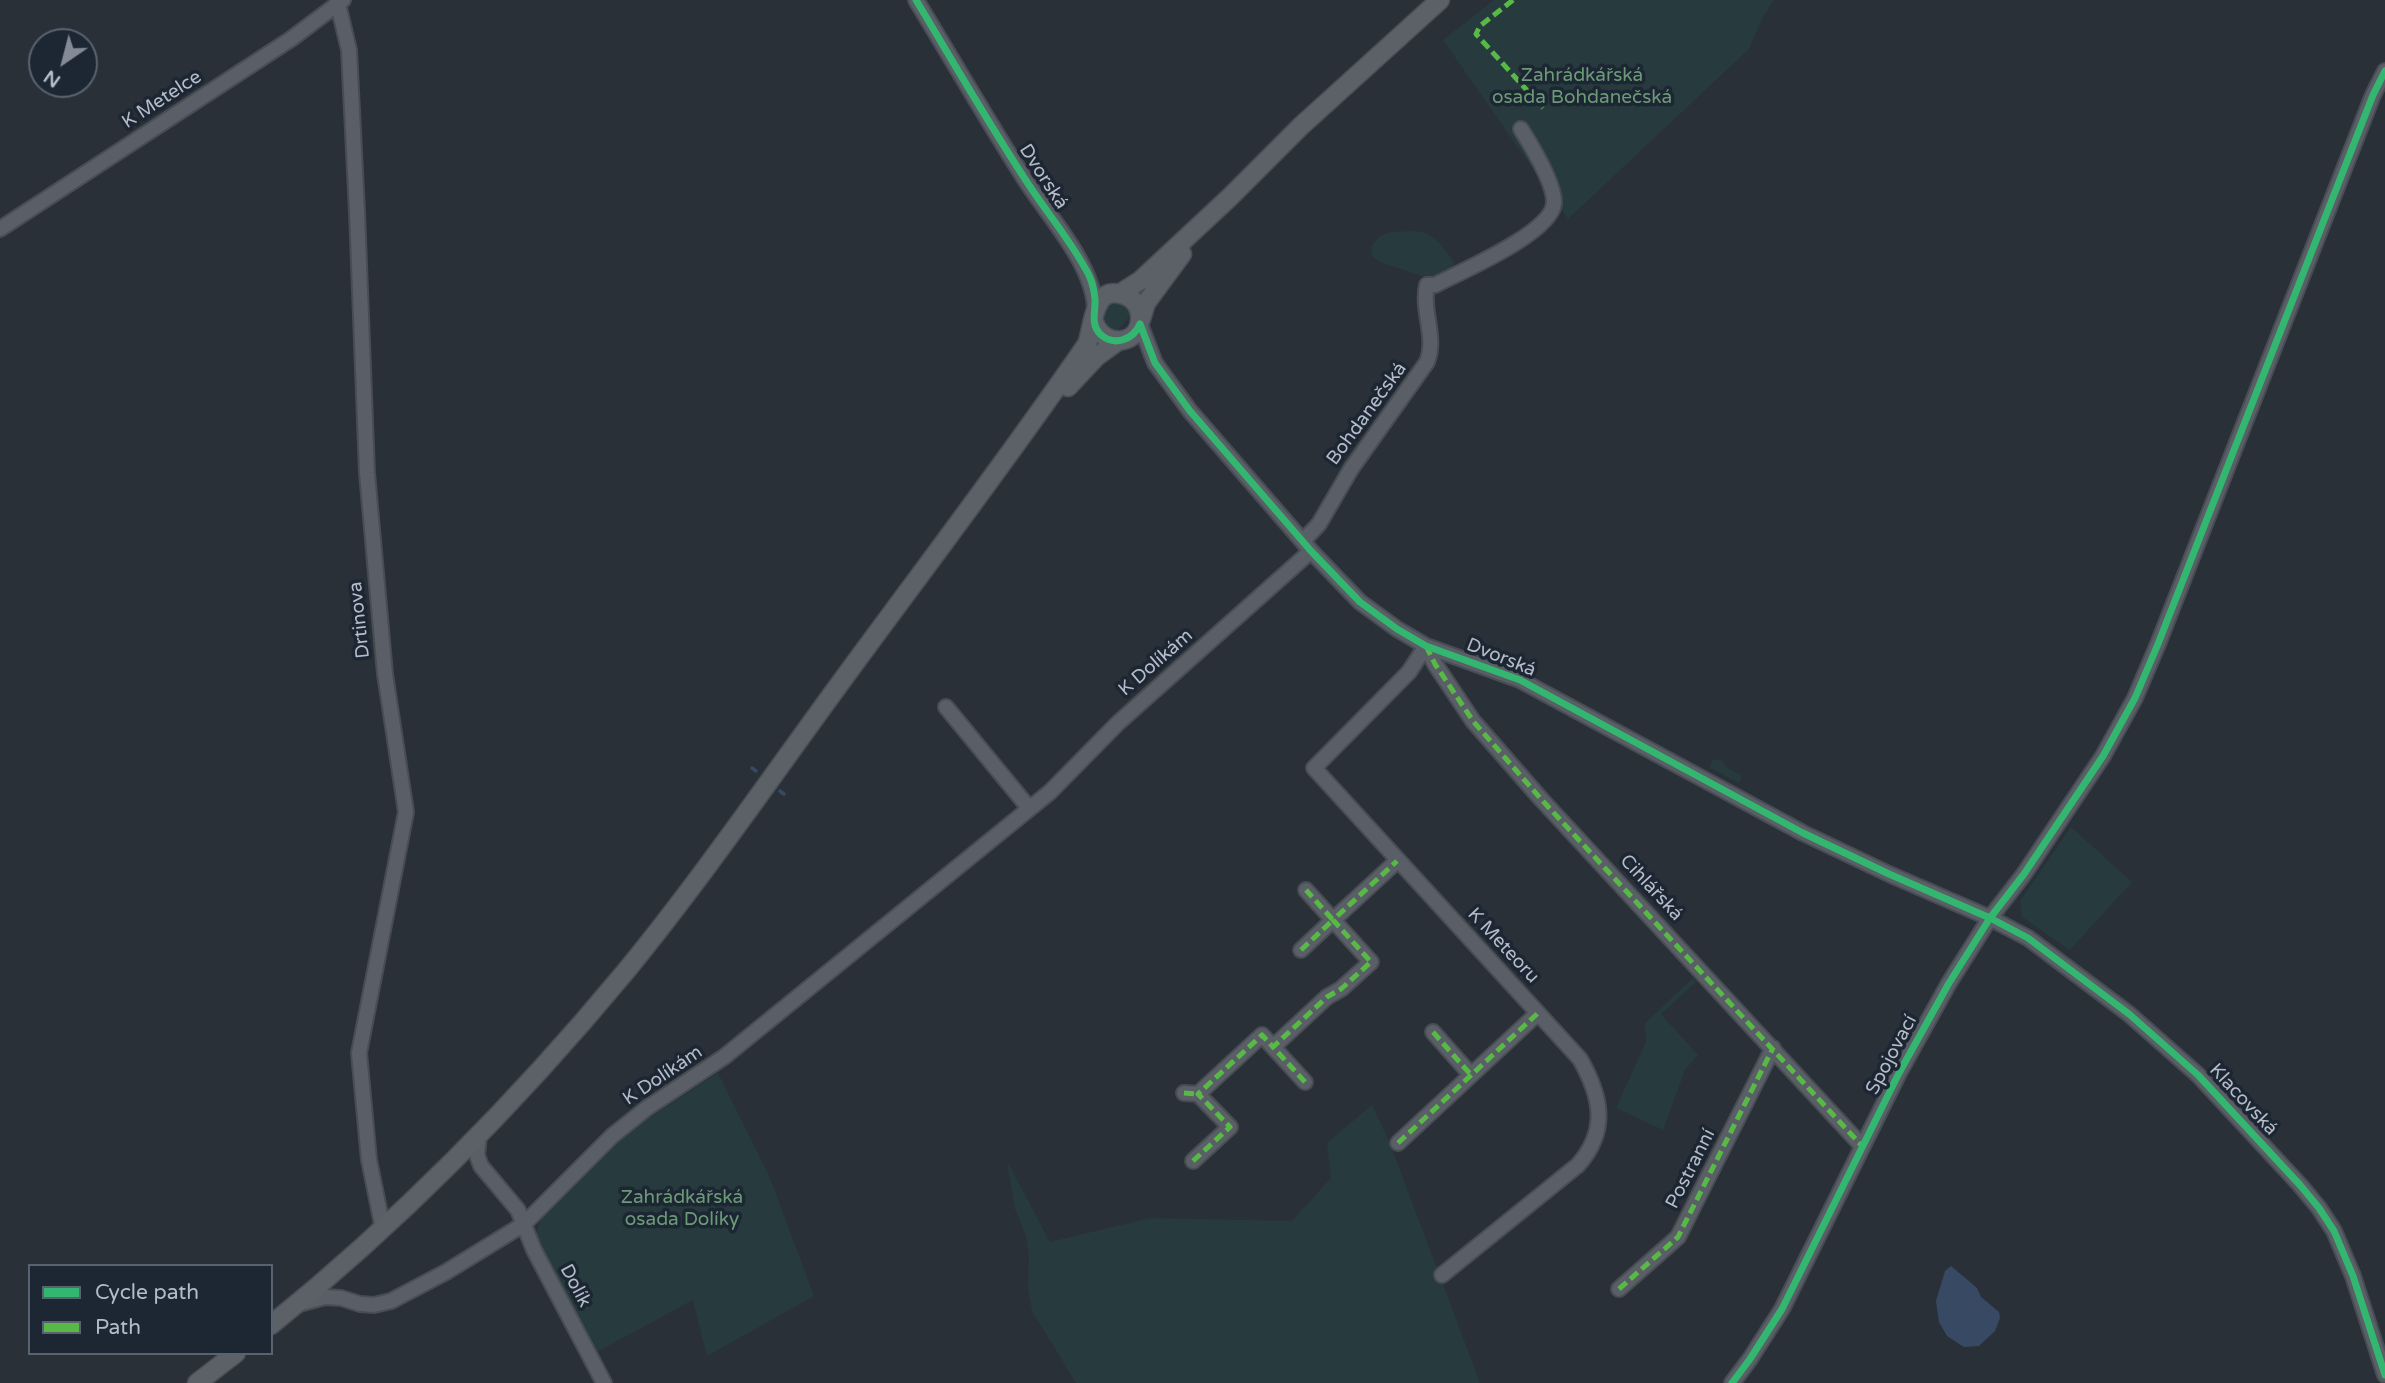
<!DOCTYPE html>
<html>
<head>
<meta charset="utf-8">
<style>
	body { margin:0 }
	#map { position:relative; width:2385px; height:1383px; overflow:hidden; background:#2a3038; font-family:"Varela Round",sans-serif }
	canvas { display:block }
	.legend { position:absolute; left:28px; top:1264px; width:245px; height:91px; box-sizing:border-box; background:#1d2633; border:2px solid #59626f; margin:0; padding:9px 12px; list-style:none; font-size:21px; color:#b4bcc9 }
	.legend li { display:flex; align-items:center; gap:14px; height:35px }
	.legend b { width:35px; border:2px solid #59626f }
	.north { position:absolute; left:28px; top:28px; width:70px; height:70px; box-sizing:border-box; background:#1d2633; border:2px solid #59626f; border-radius:50%; rotate:215deg; font-size:19px; font-weight:700; line-height:28px; text-align:center; color:#b4bcc9 }
	.north::after { content:''; display:block; margin:auto; width:24px; height:32px; background:#848b96; clip-path:polygon(50% 0,100% 100%,50% 72%,0 100%) }
</style>
</head>
<body>
<div id="map">
<canvas width="2385" height="1383"></canvas>
<ul class="legend">
<li><b style="height:9px;background:#33b770"></b>Cycle path</li>
<li><b style="height:9px;background:#58b947"></b>Path</li>
</ul>
<div class="north">N</div>
</div>
<script>
const c = document.querySelector('canvas').getContext('2d');
c.lineJoin = 'round';
function fillPath(path, color) { c.fillStyle = color; c.fill(path, 'evenodd'); }
function stroke(path, color, width, dash) { c.strokeStyle = color; c.lineWidth = width; c.lineCap = dash ? 'butt' : 'round'; c.setLineDash(dash || []); c.stroke(path); }
function drawText(font, color, halo, rows, align = 'center') {
  c.font = font + ' "Varela Round",sans-serif'; c.lineWidth = 7; c.setLineDash([]); c.textBaseline = 'middle'; c.strokeStyle = halo; c.fillStyle = color; for (const [text, x, y, turn = 0] of rows) {
    c.save(); c.translate(x, y); c.rotate((+turn || 0) * Math.PI / 180); c.textAlign = isNaN(turn) ? turn : align; if (halo) c.strokeText(text, 0, 0); c.fillText(text, 0, 0); c.restore();
  }
}
const green = new Path2D(`
	M1494,0h280l-11,17 -14,32 -181,170 -125,-179z
	M1415,231c20,2 28,16 39,31l-3,10 -13,6h-9l-47,-15 -9,-6 -2,-5 2,-8 6,-7 12,-5z
	M1115,301l13,4 4,8 -16,20 -5,-1 -9,-10 1,-14z
	M1718,759l5,3 3,5 16,9 -3,7 -30,-16 4,-7z
	M2071,827l61,55 -62,68 -48,-33 -2,-16z
	M1693,978l3,4 -35,32 37,41 -13,15 -22,60 -47,-22 30,-66 -1,-19z
	M718,1073l52,105 44,118 -107,60 -14,-56 -98,53 -61,-113 7,-21 85,-86z
	M1372,1105l17,36 91,242h-404l-44,-72 -4,-23 1,-33 -3,-19 -11,-27 -8,-48 43,81 100,-24 142,3 39,-43 -4,-35z`);
const water = new Path2D(`
	M1951,1266l26,22 4,9 18,15 1,6 -5,13 -16,15 -15,1 -17,-11 -8,-14 -3,-21 9,-30z`);
const stream = new Path2D(`
	M752,768l4,3
	M780,791l4,3`);
const minor = new Path2D(`
	M337,0l12,50 8,162 10,261 18,201 21,138 -47,241 10,107 14,69
	M916,0c36,59 71,120 108,178 24,38 68,84 71,129
	M0,229l291,-190 52,-39
	M1140,324l15,39 35,48 121,140 49,51 37,27 29,17 94,34 283,153 86,41 101,44 38,20 101,76 69,61 102,110 19,23 15,23 19,45 32,99
	M1303,541l16,-17 32,-55 76,-107c10,-25 -6,-52 0,-77h8c25,-13 117,-52 119,-82 1,-19 -23,-58 -33,-74
	M1426,646l-17,26 -95,96 266,291c21,37 29,71 -2,106l-136,110
	M1426,646l9,18 38,57 68,78 321,347
	M946,707l83,101
	M1301,950l32,-30 -27,-30
	M1433,1032l38,43
	M1305,1082l-32,-35 54,-50 14,-8 30,-27 -38,-42 64,-59
	M1184,1093l14,1
	M479,1135l-2,20 4,11 37,44 16,40 70,133
	M1398,1143l140,-130
	M1193,1161l37,-34 -32,-33 64,-59 11,12
	M1619,1289l59,-52 95,-189
	M299,1304l26,-7 16,1 19,6 14,1 17,-4 55,-29 78,-48 88,-88 35,-28 77,-51 326,-265 68,-69 193,-172
	M1732,1383l18,-24 32,-50 117,-236 50,-90 41,-65 34,-44 79,-118 32,-58 23,-54 215,-549 12,-24`);
const major = new Path2D(`
	M1119,294l22,-14 89,-83 71,-71 139,-126
	M1141,319l5,-16 36,-49
	M1068,387l28,-30 22,-16
	M271,1325c130,-105 248,-225 355,-354 76,-93 144,-192 215,-289 82,-112 167,-223 246,-338 7,-18 5,-60 37,-49 9,3 15,10 16,20 3,30 -36,35 -46,7
	M197,1383l39,-30`);
const quiet = new Path2D(`
	M1513,0l-33,26 -4,8 67,74
	M1426,646l9,18 38,57 68,78 321,347
	M1301,950l32,-30 -27,-30
	M1433,1032l38,43
	M1305,1082l-32,-35 54,-50 14,-8 30,-27 -38,-42 64,-59
	M1184,1093l14,1
	M1398,1143l140,-130
	M1193,1161l37,-34 -32,-33 64,-59 11,12
	M1619,1289l59,-52 95,-189`);
const cycleway = new Path2D(`
	M916,0c36,60 71,121 109,179 19,30 43,58 60,89 6,9 9,20 10,31 1,12 -5,24 5,35 14,13 33,6 40,-10
	M1140,324l15,39 35,48 121,140 49,51 37,27 29,17 94,34 283,153 86,41 101,44 38,20 101,76 69,61 102,110 19,23 15,23 19,45 32,99
	M1732,1383l18,-24 32,-50 117,-236 50,-90 41,-65 34,-44 79,-118 32,-58 23,-54 215,-549 12,-24`);
const parkNames = [
	["Zahrádkářská",1582,76],
	["osada Bohdanečská",1582,98],
	["Zahrádkářská",682,1198],
	["osada Dolíky",682,1220]
];
const streetNames = [
	["K Metelce",162,100,-33],
	["Dvorská",1043,177,57],
	["Bohdanečská",1367,414,-54],
	["Drtinova",360,620,-96],
	["Dvorská",1501,658,22],
	["K Dolíkám",1156,663,-41],
	["Cihlářská",1651,888,47],
	["K Meteoru",1503,946,47],
	["Spojovací",1892,1055,-62],
	["K Dolíkám",663,1076,-34],
	["Klacovská",2243,1100,47],
	["Postranní",1691,1169,-63],
	["Dolík",575,1286,62]
];
fillPath(green, '#273a3e');
fillPath(water, '#384963');
stroke(stream, '#384963', 3.5);
stroke(minor, '#484c53', 18);
stroke(major, '#484c55', 21);
stroke(minor, '#5a5e66', 14);
stroke(major, '#5c6168', 18);
stroke(quiet, '#58b947', 5, [10, 5]);
stroke(cycleway, '#33b770', 7);
drawText('19px', '#6b9a76', '#1d2633', parkNames);
drawText('19px', '#b4bcc9', '#1d2633', streetNames);
</script>
</body>
</html>
